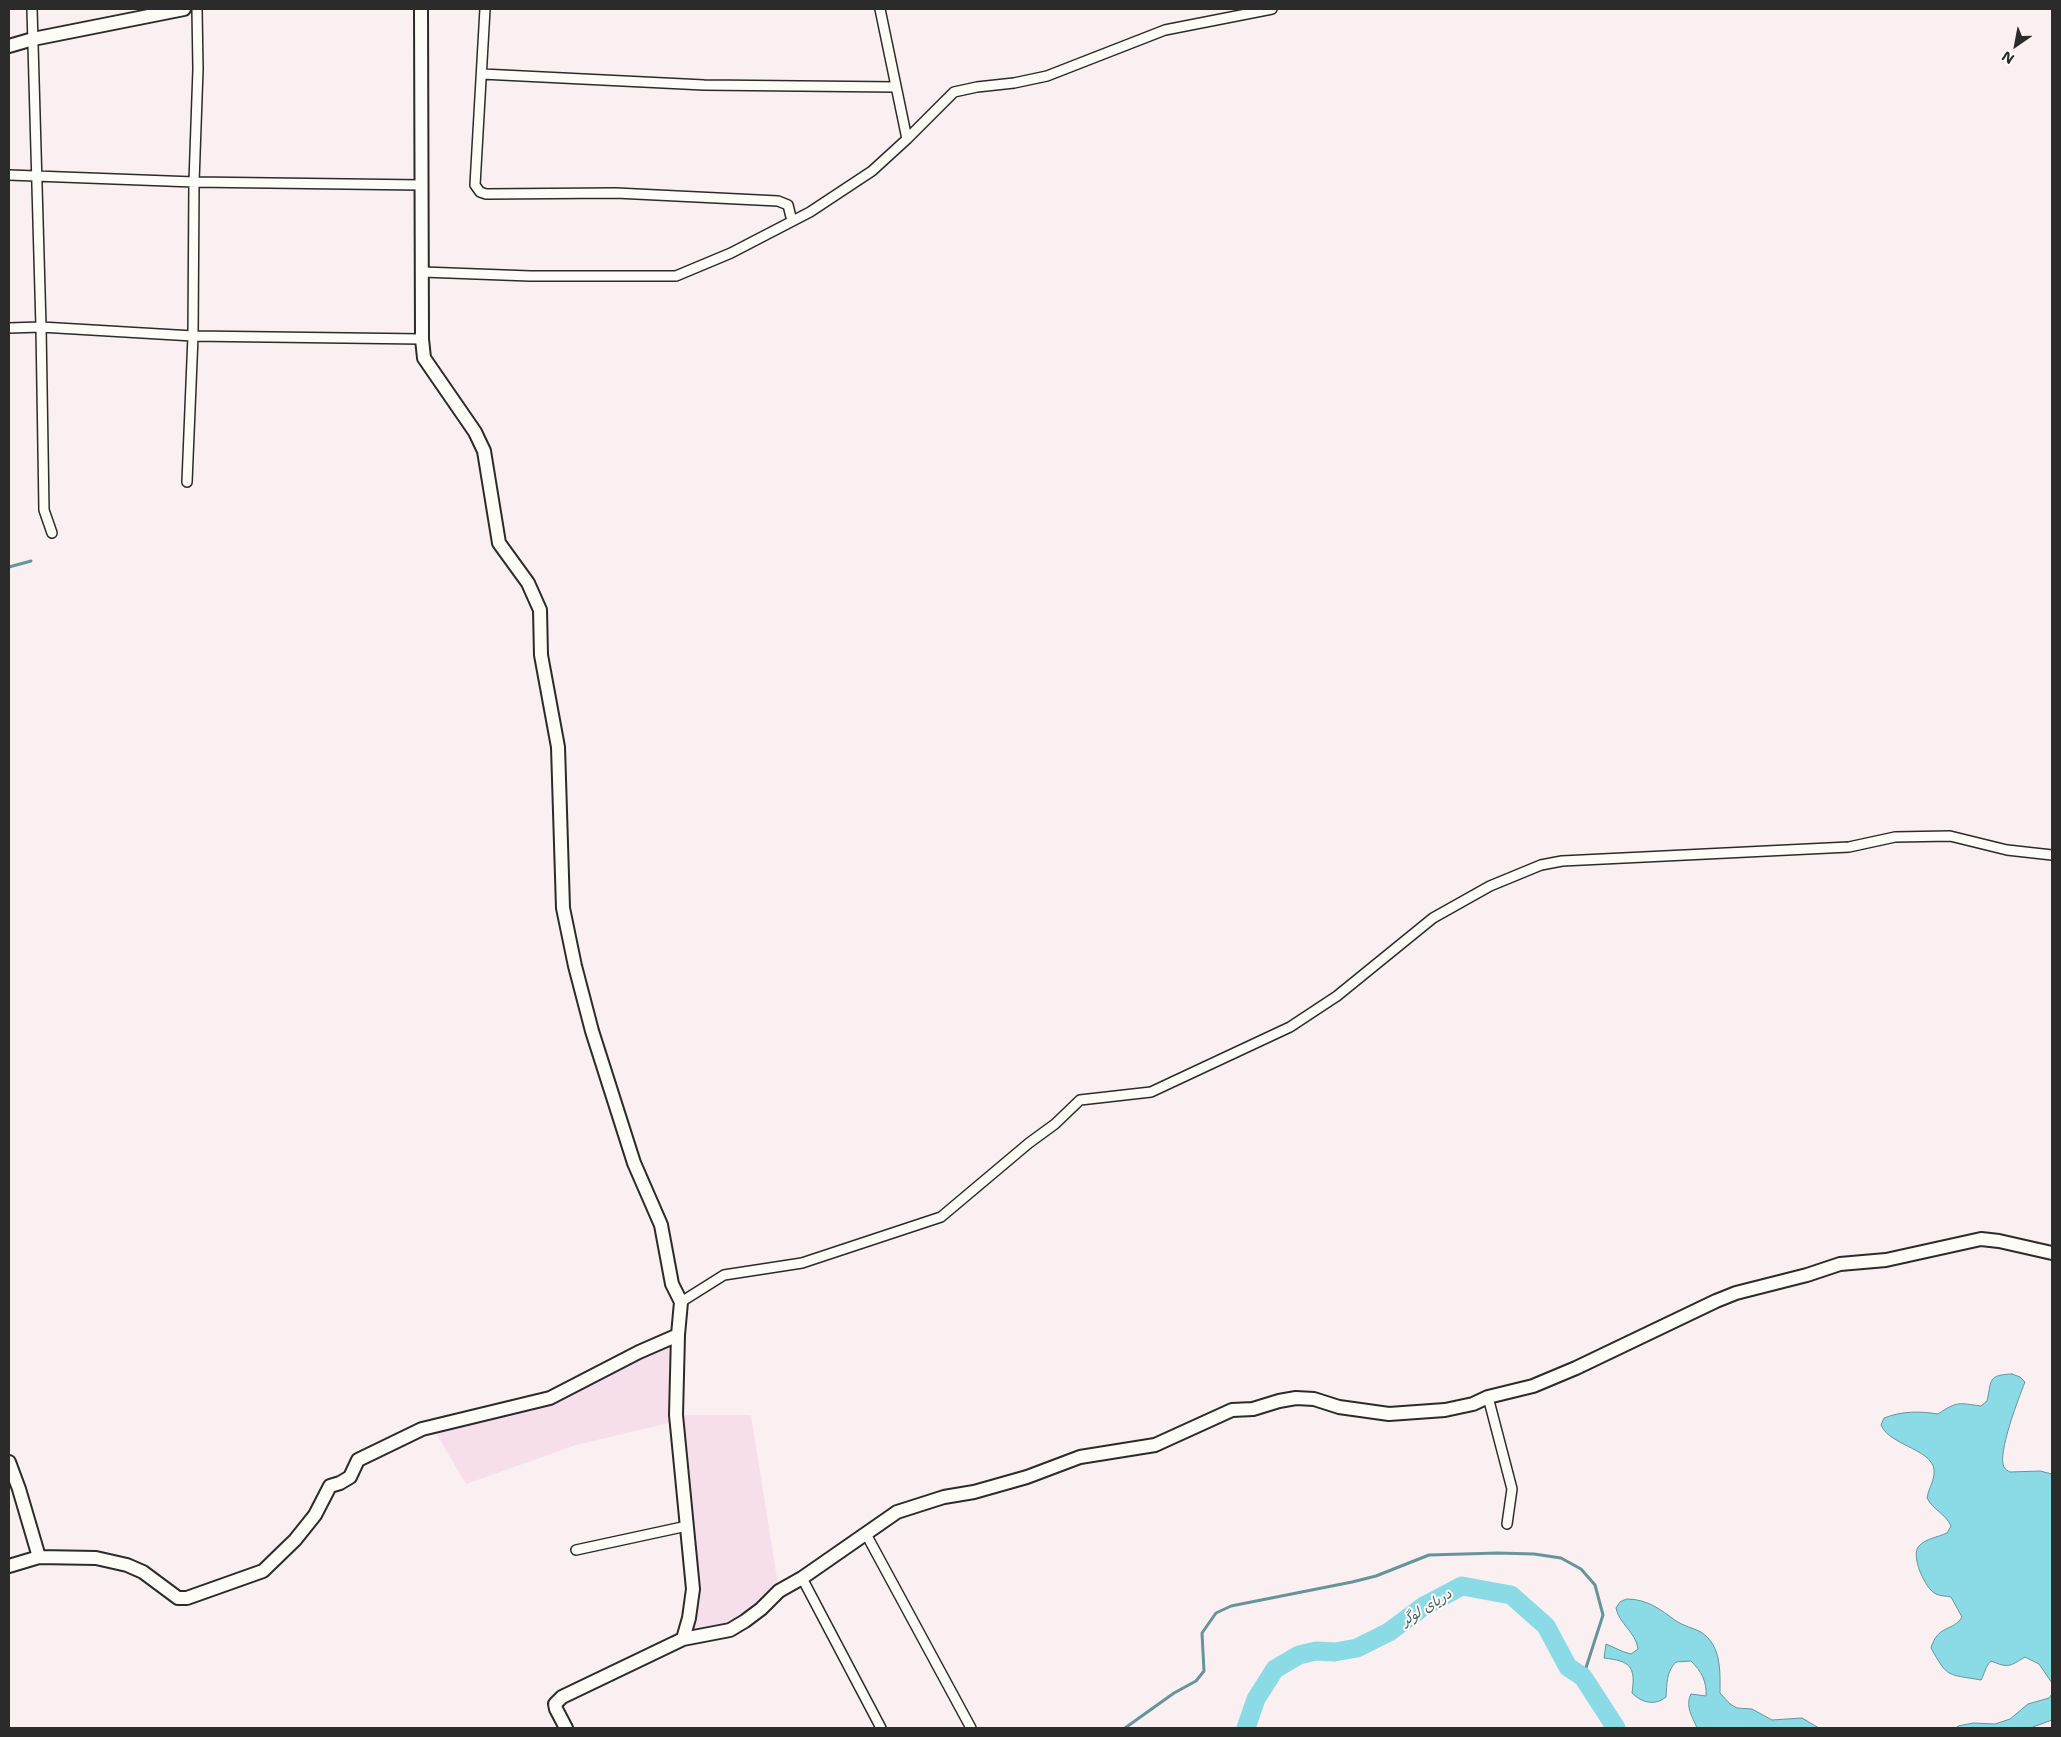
<!DOCTYPE html>
<html>
<head>
<meta charset="utf-8">
<style>
	body { margin:0 }
	#map { position:relative; width:2061px; height:1737px; overflow:hidden; background:#faeff1; font-family:"Shantell Sans",sans-serif }
	canvas { display:block }
	.frame { position:absolute; inset:0; border:10px solid #2b2b2b; pointer-events:none }
	.north { position:absolute; left:1991px; top:20px; width:50px; height:50px; -webkit-text-stroke:4px #fdfcf7; paint-order:stroke; rotate:213deg; font-size:14px; font-weight:700; line-height:20px; text-align:center; color:#2b2b2b }
	.north::after { content:''; display:block; margin:auto; width:18px; height:22px; background:#2b2b2b; clip-path:polygon(50% 0,100% 100%,50% 72%,0 100%) }
</style>
</head>
<body>
<div id="map">
<canvas width="2061" height="1737"></canvas>
<div class="frame"></div>
<div class="north">N</div>
</div>
<script>
const c = document.querySelector('canvas').getContext('2d');
c.lineJoin = 'round';
function fillPath(path, color) { c.fillStyle = color; c.fill(path, 'evenodd'); }
function stroke(path, color, width, dash) { c.strokeStyle = color; c.lineWidth = width; c.lineCap = dash ? 'butt' : 'round'; c.setLineDash(dash || []); c.stroke(path); }
function drawText(font, color, halo, rows, align = 'center') {
  c.font = font + ' "Shantell Sans","Playpen Sans Arabic",sans-serif'; c.lineWidth = 4; c.setLineDash([]); c.textBaseline = 'middle'; c.strokeStyle = halo; c.fillStyle = color; for (const [text, x, y, turn = 0] of rows) {
    c.save(); c.translate(x, y); c.rotate((+turn || 0) * Math.PI / 180); c.textAlign = isNaN(turn) ? turn : align; if (halo) c.strokeText(text, 0, 0); c.fillText(text, 0, 0); c.restore();
  }
}
const built = new Path2D(`
	M678,1335l-1,80h74l28,176 -34,30 -62,18 6,-21 -12,-197 -101,24 -110,39 -33,-56 88,-24z`);
const water = new Path2D(`
	M2012,1374l8,3 5,5c-6,15 -28,72 -21,85 1,2 4,4 6,5l30,-1 12,3v209l-13,-19 -14,-7c-16,10 -17,11 -34,4 -6,6 -6,12 -10,19 -33,-6 -33,-1 -50,-32 7,-24 22,-16 31,-31l-11,-20c-5,-1 -11,-1 -15,-3 -11,-5 -26,-39 -17,-48 6,-7 19,-9 28,-13l4,-7c-5,-12 -18,-16 -24,-28 1,-8 6,-15 7,-23 4,-26 -44,-28 -53,-50l3,-7c18,-7 35,-7 54,-4 19,-13 21,-11 43,-8l6,-5c5,-21 0,-26 25,-27z
	M1627,1599c20,0 33,10 49,22 8,5 17,7 25,11 21,14 19,40 19,61l10,11 7,4 15,1 20,11 30,-2 17,10h-122c-5,-12 -12,-22 -6,-34l15,2c1,-15 -5,-25 -15,-35l-15,1c-10,10 -9,22 -10,35 -11,9 -24,6 -34,-4 4,-27 -2,-32 -28,-35l2,-14 18,8 7,2 7,-5c-2,-17 -19,-25 -22,-41l4,-6z
	M2052,1694v26l-22,8h-74l2,-2 15,-3 22,1 15,-5 18,-15 21,-6z`);
const stream = new Path2D(`
	M9,567l22,-6
	M1125,1728l49,-35 22,-12 8,-10 -2,-38 14,-20 15,-7 121,-24 24,-6 53,-21 69,-2 36,1 27,4 20,11 14,16 8,30 -20,62`);
const river = new Path2D(`
	M1246,1728l10,-29 19,-30 24,-14 17,-4 19,1 22,-4 32,-16 35,-26 38,-20 49,9 35,31 22,41 15,10 33,51`);
const street = new Path2D(`
	M32,9l9,318 3,183 8,23
	M485,9l-10,176 5,7 6,2 130,-1 162,8 10,4 4,16
	M880,9l27,130
	M482,74l222,11 192,2
	M9,175l185,7 227,3
	M423,272l107,4h146l55,-23 79,-41 62,-41 35,-32 47,-47 23,-5 37,-4 33,-7 118,-46 107,-21
	M9,328l32,-1 152,9 229,3
	M187,482l6,-146 1,-154 4,-113 -1,-60
	M681,1302l43,-27 78,-12 139,-46 88,-74 26,-19 25,-24 71,-8 139,-65 47,-31 96,-78 57,-32 51,-21 21,-4 287,-14 46,-10 55,-1 57,14 45,5
	M1488,1397l24,92 -5,35
	M866,1534l105,194
	M576,1550l111,-24
	M802,1578l79,150`);
const secondary = new Path2D(`
	M421,9l1,330 2,19 51,74 9,19 15,92 29,40 12,27 1,45 17,92 5,161 12,58 17,65 42,132 27,62 11,59 9,18 -3,33 -2,80 17,174 -4,29 -6,21
	M9,46l24,-7 151,-30
	M9,1462l10,27 20,68
	M9,1566l30,-9 57,1 31,7 16,7 35,26h9l76,-27 32,-31 20,-25 15,-29 10,-3 10,-6 8,-17 64,-31 128,-31 89,-46 39,-17
	M566,1728l-10,-19 -1,-5 7,-7 121,-58 47,-9 15,-9 16,-12 18,-18 23,-13 95,-66 47,-15 30,-5 53,-15 53,-20 75,-12 77,-35 21,-1 26,-8 17,-3 18,1 25,8 50,7 56,-4 28,-6 15,-7 45,-11 43,-18 140,-67 20,-8 71,-18 33,-11 46,-4 95,-21 18,2 53,12`);
const waterNames = [
	["دریای لوگر",1427,1608,-32]
];
fillPath(built, '#f6dfea');
fillPath(water, '#8bdbe6');
stroke(water, '#65959b', 1);
stroke(stream, '#65959b', 3);
stroke(river, '#8bdbe6', 19);
stroke(street, '#2b2b2b', 12);
stroke(secondary, '#2b2b2b', 16);
stroke(street, '#fdfcf7', 9);
stroke(secondary, '#fdfcf7', 12);
drawText('italic 14px', '#486063', '#fdfcf7', waterNames);
</script>
</body>
</html>
